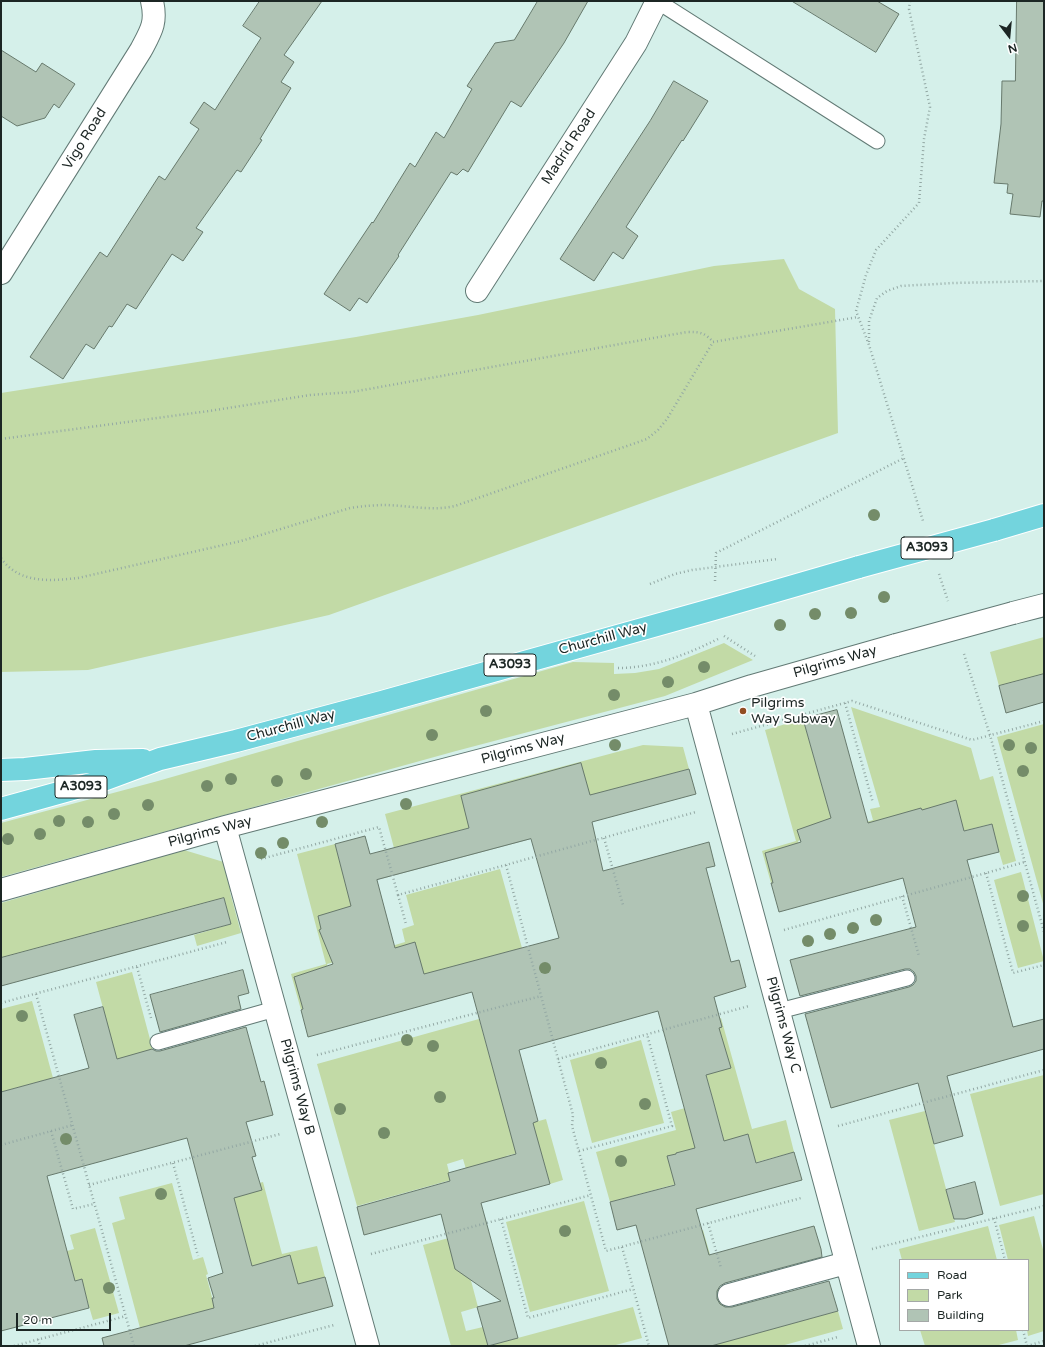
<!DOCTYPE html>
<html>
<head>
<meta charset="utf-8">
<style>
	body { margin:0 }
	#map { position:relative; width:1045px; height:1347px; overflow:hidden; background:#d5f0ea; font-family:"Varela Round",sans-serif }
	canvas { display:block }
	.frame { position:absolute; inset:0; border:2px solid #1c2624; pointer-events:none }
	.legend { position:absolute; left:899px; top:1259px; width:130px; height:72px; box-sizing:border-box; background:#fff; border:1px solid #a4a8a7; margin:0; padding:5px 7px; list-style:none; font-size:12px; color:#1c2624 }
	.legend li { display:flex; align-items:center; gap:8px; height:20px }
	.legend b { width:20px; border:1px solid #a4a8a7 }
	.north { position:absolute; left:989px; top:16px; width:40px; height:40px; -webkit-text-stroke:3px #fff; paint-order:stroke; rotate:164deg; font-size:11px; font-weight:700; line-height:16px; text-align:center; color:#1c2624 }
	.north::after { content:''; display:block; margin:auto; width:14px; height:18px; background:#1c2624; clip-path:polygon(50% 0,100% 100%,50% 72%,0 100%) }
	.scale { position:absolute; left:16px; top:1313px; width:95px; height:18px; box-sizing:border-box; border:2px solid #1c2624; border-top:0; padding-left:5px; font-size:12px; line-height:14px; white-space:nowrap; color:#1c2624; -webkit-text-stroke:3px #fff; paint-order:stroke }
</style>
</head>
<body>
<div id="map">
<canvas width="1045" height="1347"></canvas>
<div class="frame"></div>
<ul class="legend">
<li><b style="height:5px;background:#73d4dd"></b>Road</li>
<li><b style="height:11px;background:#c2daa6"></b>Park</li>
<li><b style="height:11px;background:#b0c4b5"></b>Building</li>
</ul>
<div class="north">N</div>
<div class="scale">20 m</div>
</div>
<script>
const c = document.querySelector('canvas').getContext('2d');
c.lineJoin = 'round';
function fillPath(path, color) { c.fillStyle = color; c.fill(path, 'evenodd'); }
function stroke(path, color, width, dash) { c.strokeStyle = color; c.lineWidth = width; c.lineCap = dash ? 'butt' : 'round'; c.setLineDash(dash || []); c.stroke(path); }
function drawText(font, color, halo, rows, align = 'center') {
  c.font = font + ' "Varela Round",sans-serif'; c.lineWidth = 3.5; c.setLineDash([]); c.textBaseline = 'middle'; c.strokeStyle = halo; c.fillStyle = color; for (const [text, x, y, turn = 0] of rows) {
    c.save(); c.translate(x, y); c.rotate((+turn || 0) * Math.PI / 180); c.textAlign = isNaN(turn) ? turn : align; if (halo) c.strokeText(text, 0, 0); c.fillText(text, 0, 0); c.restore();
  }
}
const green = new Path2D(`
	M784,259l15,30 36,20 3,124 -509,182 -241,55 -87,2v-279l355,-56 122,-22 236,-49z
	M1044,637v37l-45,12 -9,-34z
	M724,643l29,17 -88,36 -209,55 -455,126v-54l157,-42 415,-119 41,1v11l21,-1 24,-4z
	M851,707l120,41 9,32 13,-4 23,85 -13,4 -12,-41 -32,8 -125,-1 -36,10 9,33 -36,9 -9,-32 34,-10 -31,-111 38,-11 32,112 38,-11 -3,-11 10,-2z
	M1044,724v183l-47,-170z
	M643,745l40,2 6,22 -295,79 -9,-34z
	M335,844l30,110 40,-12 -3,-13 12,-4 -8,-30 94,-26 22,79 -148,40 -9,-34 -38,10 9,35 -35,11 -10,-36 35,-10 -29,-110z
	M184,850l43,13 7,27 -4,2 11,41 -44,13 -3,-11 37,-11 -7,-26 -223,60v-55z
	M1021,872l23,89 -26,7 -24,-88z
	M132,972l30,112 -36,10 -30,-112z
	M32,1001l21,77 -52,14v-83z
	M721,1018l31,111 34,-9 8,32 -184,50 -14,-50 80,-22 -5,-18 14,-4 28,32 10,-3 -30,-111z
	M479,1019l31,110 36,-10 17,61 -13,4 -8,-28 -17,4 -3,-8 -16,4 2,9 -40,11 -5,-17 -16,5 4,16 -94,26 -40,-142z
	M641,1040l23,83 -72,20 -22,-83z
	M1044,1075v119l-44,12 -30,-112z
	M925,1111l30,111 -36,9 -30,-111z
	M1,1150l66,101 7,-2 -4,-14 25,-7 24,85 -26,7 -12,-41 -37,11z
	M263,1182l19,72 35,-8 8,31 -75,20 1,-34 -19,-73z
	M172,1183l21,77 10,-3 5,17 -2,1 9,33 -75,20 -28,-105 13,-4 -6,-22z
	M584,1201l25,90 -79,21 -24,-90z
	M1034,1216l10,37v78l-16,5 -1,-6h1v-70h-20l-9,-35z
	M988,1226l9,34h-95l-3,-11z
	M703,1230l31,109 104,-28 5,18 -62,17h-70l-40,-106z
	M456,1236l13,37 9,34 -17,5 5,19 17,-4 5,19 145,-39 9,31 -30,8h-161l-28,-101z
	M920,1330h96l2,10 -23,6h-70z`);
const building = new Path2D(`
	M260,1h62l-38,54 10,7 -13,20 10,6 -31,51 2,1 -21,32 -4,-2 -41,58 7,4 -20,29 -11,-7 -36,55 -9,-5 -15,23 -3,-1 -15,23 -8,-5 -23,35 -33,-22 70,-105 7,5 52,-81 6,4 34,-51 -9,-6 14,-21 11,8 46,-72 -18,-12z
	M538,1h50l-24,42 -43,64 -10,-6 -43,71 -5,-3 -6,6 -6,-3 -53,83 1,1 -32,47 -8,-5 -9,13 -26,-17 48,-72 1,1 37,-60 5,4 21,-35 8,6 28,-49 -5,-3 28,-43 19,-3z
	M792,1h85l22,13 -23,38z
	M1017,1h27v200h-2l-2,16 -30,-3 3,-20 -6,-1 1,-9 -14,-1 7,-59 1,-43h13z
	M1,50l35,22 6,-9 33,21 -16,24 -5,-4 -9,14 -28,8 -16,-10z
	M674,81l34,20 -25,40 -1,-1 -56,87 12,9 -15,23 -10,-7 -19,29 -34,-22 90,-138z
	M1044,674v28l-38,11 -7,-27z
	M837,710l31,113 53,-15 1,2 34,-10 8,31 28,-7 7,28 -32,8 7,25 39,142 31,-8v30l-97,27 16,60 -29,8 -16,-61 -87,25 -26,-94 104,-27 4,-2 3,-4v-5l-2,-4 -4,-3h-5l-105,27 -10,-36 126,-33 -13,-49 -124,34 -8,-29h2l-8,-30 36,-11 -4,-12 34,-12 -28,-99z
	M581,763l9,32 99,-26 7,25 -104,28 11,49 106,-29 6,24 -9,2 25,94 8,-2 7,27 -32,10 8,30 -3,1 12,40 -25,7 7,25 11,41 24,-7 8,29 38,-11 8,28 -106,29 13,46 105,-29 7,23 1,8 -97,26 -5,3 -3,5v8l3,5 5,3h7l97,-26 9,30 -127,35h-42l-33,-121 -19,5 -7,-28 65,-17 -8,-29 9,-2v-1l19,-5 -37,-137 -139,39 19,71 -5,2 17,61 -69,19 37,135 -30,8 -11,-39 24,-6 -46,-32 -14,-55 -77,21 -7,-28 93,-26 -2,-8 68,-19 -44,-162 -164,45 -7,-27 2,-1 -9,-32 39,-13 -14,-34 2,-1 -3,-13 33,-10 -16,-62 30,-8 5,18 99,-26 -8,-32zM531,839l28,99 -135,36 -9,-32 -20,6 -18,-68z
	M224,898l7,26 -230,62v-28z
	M243,970l6,23 -11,3 3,13 -81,23 -10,-37z
	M103,1007l14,52 35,-10 4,2h4l86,-24 15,55 3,-1 9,34 -27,7 10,34 -4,1 10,33 -28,8 18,68 38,-11 8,29 27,-7 8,29 -149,40h-80l-2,-8 112,-30 -2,-10h2l-6,-20 15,-5 -36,-135 -140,38 28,105 7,-2 7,29 -88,23v-239l88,-24 -15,-53z
	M975,1182l8,32 -18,5h-11l-8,-29z`);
const path = new Path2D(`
	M910,1l-1,8 21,98 -6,32 -5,64 -43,47 -10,25 -10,36 13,34 54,176
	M869,342v-21l8,-23 10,-7 14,-5 53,-3 90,-2
	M1,439l208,-28 101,-16 42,-3 335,-60c13,0 17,0 26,10
	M1,558c18,26 49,23 77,20l163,-37 109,-33c13,-2 25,-3 37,-3 23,1 47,6 68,1l192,-67 11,-9 9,-11 46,-77 145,-25
	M939,574l9,27
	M715,581l1,-28 188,-95
	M650,584l25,-10 17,-4 85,-11
	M724,636l31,20
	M964,654l26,81 54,197
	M618,668c36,0 70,-14 102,-30
	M845,703l28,100
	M732,734l120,-33 120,39 72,-19
	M604,838l19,67
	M261,859l118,-32 19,68 298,-83
	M506,865l67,250 -1,11 34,125 195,-53
	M986,873l27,100 31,-8
	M398,895l8,29
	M902,896l17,60
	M784,930l241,-68
	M137,967l14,51
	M36,994l98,352
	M1,1003l226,-61
	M317,1055l224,-59
	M558,1059l191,-53
	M838,1126l206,-56
	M51,1131l22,78 21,-5
	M1,1145l72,-20
	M579,1151l93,-25 -25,-92
	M173,1163l25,93
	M89,1185l191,-51
	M994,1218l11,42
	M501,1219l27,99 105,-29
	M708,1223l13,45
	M622,1247l27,99
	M872,1249l172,-43
	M371,1254l220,-59
	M1023,1330l4,16
	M38,1339l2,7
	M14,1346l112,-30
	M255,1346l79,-21
	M805,1346l33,-9
	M1027,1346l17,-5`);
const lane = new Path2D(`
	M657,1l220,140
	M779,1011l128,-33
	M158,1042l117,-33`);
const street = new Path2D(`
	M1,273l140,-223c10,-19 16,-27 11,-49
	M477,291l159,-248 21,-42
	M1013,613l31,-8
	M696,704l173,642
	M225,827l143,519
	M1,890l224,-63 471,-123 56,-18 144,-41
	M729,1295l117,-32`);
const primary = new Path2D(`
	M994,530l50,-15
	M1,770l24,-1 71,-8 47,-1
	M1,809l97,-27 62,-23 76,-18 146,-39 332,-93 145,-42`);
const streetBridge = new Path2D(`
	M896,645l117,-32`);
const primaryBridge = new Path2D(`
	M859,567l135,-37`);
const trees = [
	[874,515],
	[884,597],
	[851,613],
	[815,614],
	[780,625],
	[704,667],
	[668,682],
	[614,695],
	[486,711],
	[432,735],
	[615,745],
	[1009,745],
	[1031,748],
	[1023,771],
	[306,774],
	[231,779],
	[277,781],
	[207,786],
	[406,804],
	[148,805],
	[114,814],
	[59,821],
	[88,822],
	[322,822],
	[40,834],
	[8,839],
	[283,843],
	[261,853],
	[1023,896],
	[876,920],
	[1023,926],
	[853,928],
	[830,934],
	[808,941],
	[545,968],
	[22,1016],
	[407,1040],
	[433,1046],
	[601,1063],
	[440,1097],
	[645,1104],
	[340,1109],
	[384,1133],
	[66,1139],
	[621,1161],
	[161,1194],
	[565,1231],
	[109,1288]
];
const markers = [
	[743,711,4,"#914d21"]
];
const shields = [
	[927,548,52],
	[510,665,52],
	[81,787,52]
];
const shieldNames = [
	["A3093",927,548],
	["A3093",510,665],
	["A3093",81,787]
];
const streetNames = [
	["Vigo Road",85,139,-58],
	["Madrid Road",569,147,-57],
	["Churchill Way",603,639,-15],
	["Pilgrims Way",835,662,-16],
	["Churchill Way",291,726,-15],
	["Pilgrims Way",523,749,-15],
	["Pilgrims Way",210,832,-15],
	["Pilgrims Way C",783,1025,75],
	["Pilgrims Way B",297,1087,75]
];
const poiNames = [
	["Pilgrims",751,703],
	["Way Subway",751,719]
];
fillPath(green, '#c2daa6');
fillPath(building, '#b0c4b5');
stroke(building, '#67796c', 1);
stroke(lane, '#627a75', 17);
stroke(street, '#627a75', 24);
stroke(primary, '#fff', 24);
stroke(path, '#93a8a4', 2.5, [1, 3]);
stroke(lane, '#fff', 15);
stroke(street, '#fff', 22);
stroke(primary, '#73d4dd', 22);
stroke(streetBridge, '#627a75', 24, []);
stroke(primaryBridge, '#fff', 24, []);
stroke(streetBridge, '#fff', 22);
stroke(primaryBridge, '#73d4dd', 22);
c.fillStyle = '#748c69';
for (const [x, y] of trees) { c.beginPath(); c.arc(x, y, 6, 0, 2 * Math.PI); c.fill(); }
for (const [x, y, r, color] of markers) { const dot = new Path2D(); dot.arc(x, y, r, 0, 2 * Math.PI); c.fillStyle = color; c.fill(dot); stroke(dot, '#fff', 1.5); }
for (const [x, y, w] of shields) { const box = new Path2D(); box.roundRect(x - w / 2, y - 11, w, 22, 3); c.fillStyle = '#fff'; c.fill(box); stroke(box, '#1c2624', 1); }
drawText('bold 13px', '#1c2624', null, shieldNames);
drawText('14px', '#1c2624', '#fff', streetNames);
drawText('14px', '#1c2624', '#fff', poiNames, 'left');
</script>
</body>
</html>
